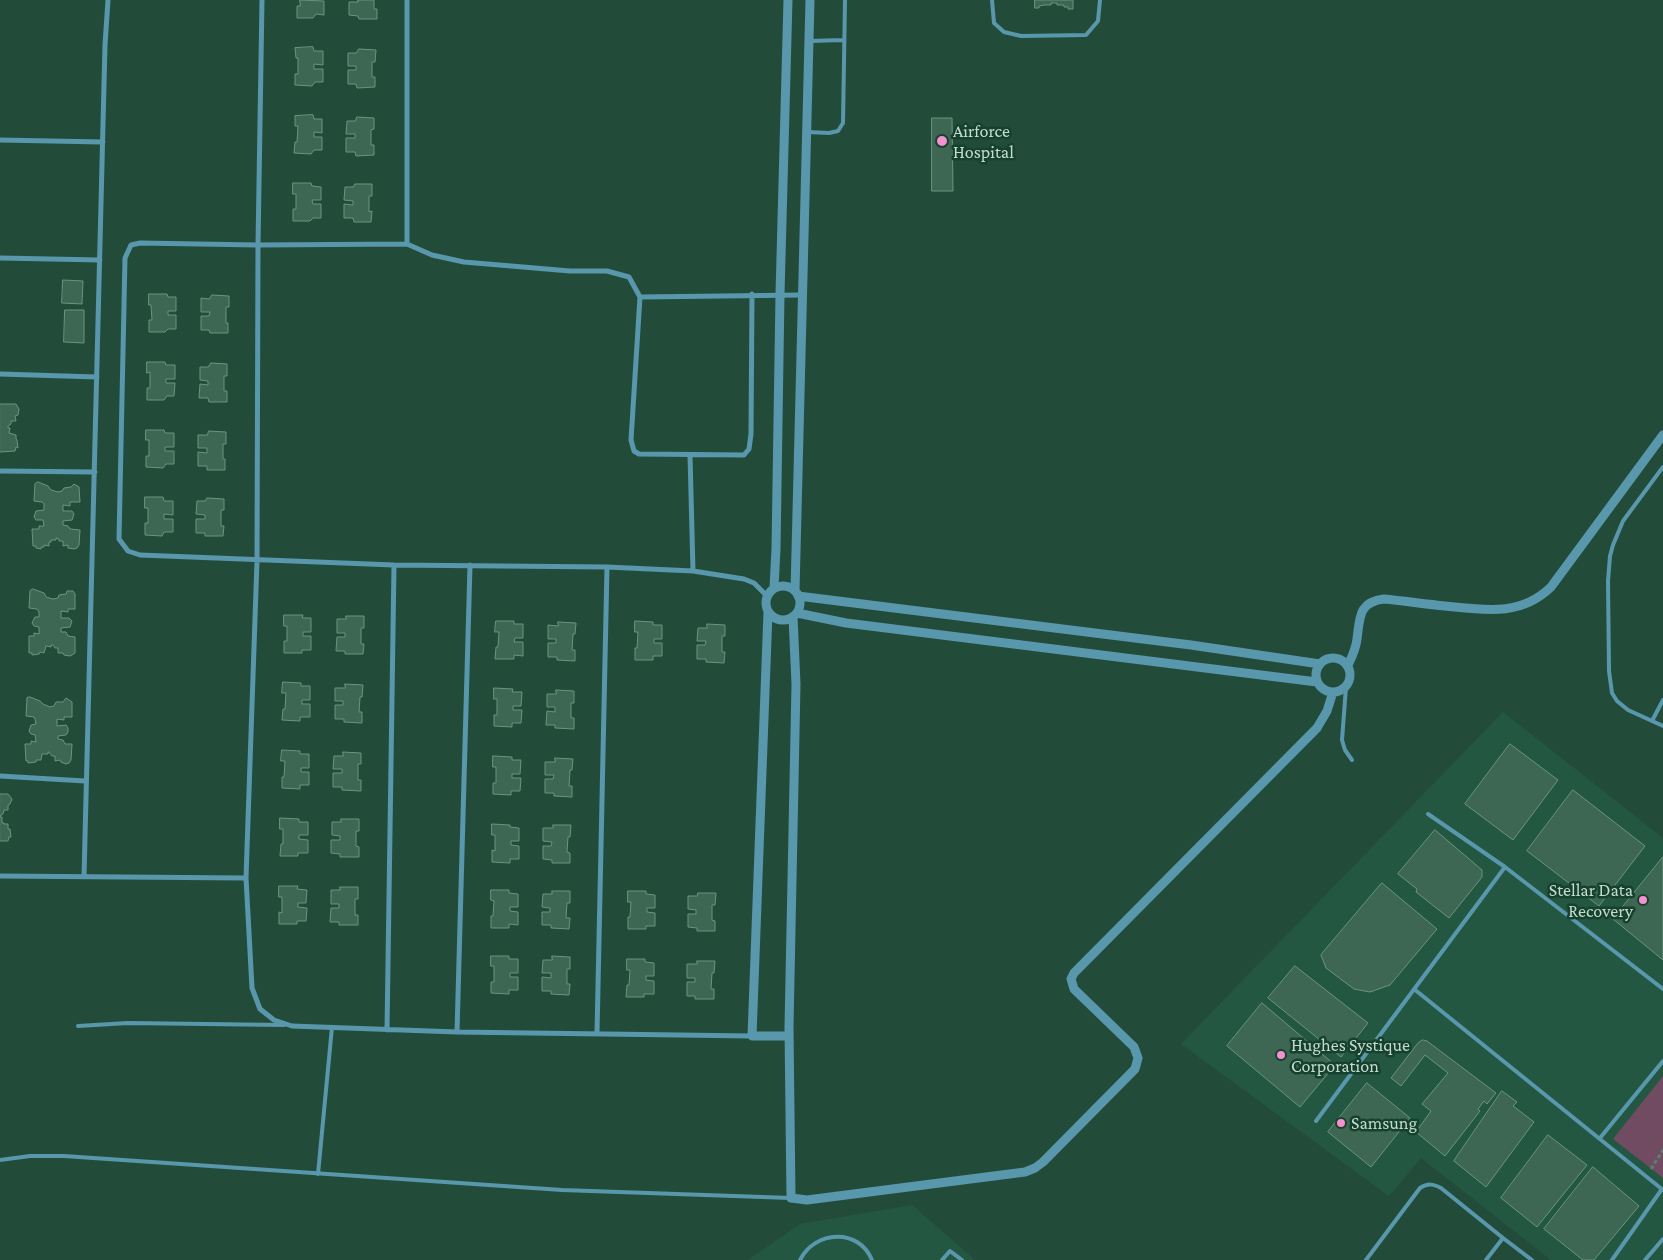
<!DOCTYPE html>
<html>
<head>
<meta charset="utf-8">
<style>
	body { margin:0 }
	canvas { display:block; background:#224c39 }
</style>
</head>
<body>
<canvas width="1663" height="1260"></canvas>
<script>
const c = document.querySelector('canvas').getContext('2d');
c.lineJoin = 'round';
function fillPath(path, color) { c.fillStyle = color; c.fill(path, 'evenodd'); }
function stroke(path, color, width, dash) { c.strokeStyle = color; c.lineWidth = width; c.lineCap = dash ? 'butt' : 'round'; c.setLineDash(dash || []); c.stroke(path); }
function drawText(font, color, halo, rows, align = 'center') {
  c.font = font + ' "Crimson Pro",serif'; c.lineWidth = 5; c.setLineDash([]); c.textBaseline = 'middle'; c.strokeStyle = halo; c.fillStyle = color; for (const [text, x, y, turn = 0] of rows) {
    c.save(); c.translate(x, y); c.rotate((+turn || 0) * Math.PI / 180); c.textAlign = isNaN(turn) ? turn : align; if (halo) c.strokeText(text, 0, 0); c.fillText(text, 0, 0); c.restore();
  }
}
const built = new Path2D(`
	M1503,712l160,126v422h-112l-130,-102 -32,38 -208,-152z
	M912,1205l63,55h-227l52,-36z`);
const green = new Path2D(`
	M1663,1076v102l-50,-39z`);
const building = new Path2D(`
	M300,0l24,1v14l-8,-1 -3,4h-16v-12h3z
	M358,0h16v9h3v10h-18l-1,-3 -9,-1v-13h9z
	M1035,0h38v9h-5v-2h-4v-2h-7v-2h-6v2h-6l-6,1v2h-4z
	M313,47l1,4h9v14l-9,-1v5h9v13h-8l-3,4 -17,-1v-11h3v-16h-2l-1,-10z
	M359,49l17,1 -1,12h-3v15h3v10l-18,1 -1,-4h-8v-14h8v-4h-8v-13h8z
	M313,115l1,4h8v14l-8,-1v5h8v13h-8l-3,4 -17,-1 1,-11h2l1,-16h-3v-10z
	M357,117l17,1v11l-3,1v15h3v10l-18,1 -1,-4h-9v-14h9v-4h-9l1,-13h8z
	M932,118h20l1,73h-21z
	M293,183h18l1,3 9,1v13h-9l1,4h8v14h-8l-3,3h-17v-12h3v-15h-3z
	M355,184h17v12h-3v16l3,-1 -1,11h-17l-1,-4h-9v-14l9,1v-4l-9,-1 1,-13h8z
	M63,280l20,1 -1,23 -20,-1z
	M149,294h18l1,3h8v14h-8v4h8v14h-8l-3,3h-16v-12h3l-1,-15h-2z
	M212,295l17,1v11h-3v16h2v10h-18l-1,-3h-8v-14h8l1,-4h-9v-14l8,1z
	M65,310h19v33l-20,-1z
	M147,362h18l1,3h9v14h-9v4h9l-1,13h-7l-3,4h-17v-12h3v-16l-3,1z
	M211,363l16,1v12h-3v15h3v11h-18l-1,-4h-9l1,-14 8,1v-4l-8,-1v-13h8z
	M0,404h16l3,5 -1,6 -3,1 1,5h-5v3l-3,2v2h2l-1,5 7,2v4l1,1 1,8 -2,-1 -1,4 -15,1z
	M146,430h18l1,3h9v14h-9v4h9v13h-8l-3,4 -17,-1v-11h3v-16h-3z
	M209,431l17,1v12h-3v15h2v11h-18v-4h-9v-14l9,1v-5h-9v-13h9z
	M38,482l10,4 3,4 7,2 4,-1 2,-3 7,-1 3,-3 5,3 1,15h-10v4l-7,-1v6h9l2,3 -2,6 -9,1v4l5,1 2,3 10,1 -1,15 -2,3 -3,1 -6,-1v-3l-5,1v-5h-4v-2l-3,-1v2h-5v2h-2v4l-5,-1v2h-3v2l-5,-1v-2h-3l-1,-17h7v-3h5l-1,-6h-7l-2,-3 2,-6 8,-1v-6l-2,-2 -8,-1 1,-17z
	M145,497h18l1,4h9v14l-9,-1v5h9v13h-9l-2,4 -17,-1v-12h3v-15h-3z
	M207,498l17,1v11h-3v16h3l-1,10h-18v-3h-9v-14h9v-4l-9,-1 1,-13h8z
	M33,589l11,4 2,4 7,2 5,-1 1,-3 7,-1 1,-3h6l2,3v15h-7v3l-7,-1v7h8l3,3 -2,6 -9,1v4h5l2,4 7,1v16l-3,2 -2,1 -6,-1 -1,-2h-5v-5h-3l-2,-3h-2v2l-5,-1 -2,7 -4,-1 -1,2 -7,1v-2h-3v-17h5v-3l5,1v-7l-5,-1 -2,-3 3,-6h4v-5l-2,-3 -8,-1 1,-17z
	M284,615h19l-1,3h9v14h-8v4h8v14h-9v3h-18v-12h3v-15h-3z
	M346,616h18v12h-3v16h3l-1,10h-18v-3h-9l1,-14h8v-4h-8v-14h9z
	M496,621h18v3h9v14h-8l-1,4h9v14l-9,-1v4h-19l1,-12h2l1,-15h-4z
	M635,621l18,1v3h9v14h-8v4h8v13h-9v4h-18v-12h2l1,-16h-3z
	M558,622l18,1 -1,11h-2l-1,16h3v11l-18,-1v-3h-9v-14h8v-4h-8v-14l10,1z
	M707,624l18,1v11h-3v16h3l-1,11 -18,-1v-3h-9v-14h8l1,-4h-9l1,-13h9z
	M283,682l18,1v3h9v14h-8v4h8v13h-10v4l-18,-1 1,-11h2l1,-16h-4z
	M345,684l18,1 -1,12h-2l-1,15h3v11l-18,-1v-3h-9v-14h8v-4h-8v-13h10z
	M494,688l19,1 -1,3h10l-1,14h-8v4h9l-1,13h-9v4l-18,-1v-11h3v-16h-3z
	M556,690l18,1v12h-3v15h3v11l-19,-1v-3h-9l1,-14 8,1v-5h-8v-13h9z
	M30,697l10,4 3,3 7,3 4,-1 2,-4h7l3,-4 6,4v15h-8v3l-7,-1v7l9,-1 2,3v4l-2,3 -8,1v3l5,1 2,4h7l-1,16 -2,3 -3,1 -5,-2 -1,-2 -5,1v-5h-3l-3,-4h-1v2h-6l-1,6h-5v2l-8,1v-2h-2l-1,-17h6v-3l5,1 -1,-7 -4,-1 -2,-3 2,-6 5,-1 -1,-5 -1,-2 -8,-1 1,-18z
	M1510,744l48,36 -45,60 -48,-36z
	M282,750l18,1v3h9v14h-8v4h8v13h-9v4l-18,-1v-11h2l1,-16h-4z
	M343,752l18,1v11h-3v16h3v11l-19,-1v-3h-9v-14h9v-4h-9l1,-13h9z
	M493,756l19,1v3h9l-1,14h-8v4h9l-1,13h-9v4l-18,-1v-11h3v-16h-3z
	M555,758l18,1 -1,11h-2l-1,16h3v11l-18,-1v-3h-9v-14h8l1,-4h-9v-13h10z
	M1573,790l72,56 -46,60 -72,-55z
	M0,794h8l4,5 -2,5 -2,1v5h-4l-1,4 -3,2v1h2v6h2v1h4v5h2l1,8h-2l-1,4h-8z
	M280,818l19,1v3h9v13h-9v4l9,1v13h-10v3h-18l1,-12h2v-15h-3z
	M341,819h18v12h-3v15l3,1v10h-19v-3l-9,-1v-13h9v-4l-8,-1v-13h9z
	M492,824l18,1v2l9,1v13h-8v4l8,1v13h-9v4l-18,-1v-12l3,1v-16h-3z
	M553,825h18l-1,12h-2l-1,15 3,1v10h-18v-3l-9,-1v-13h8l1,-4 -9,-1v-13h10z
	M1435,830l47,40v7l-33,41 -33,-26 1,-3 -19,-15z
	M1663,857v103l-50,-41z
	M1382,883l55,46 -47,56 -20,7 -16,-3 -28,-21 -5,-13z
	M279,886h19l-1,3 10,1 -1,13h-8v4l9,1 -1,13h-9v3h-18v-12l3,1v-16h-3z
	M340,887h18v12h-3v16h3v10h-19v-3h-9l1,-14h8v-4h-8v-14h9z
	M491,890h18v3l9,1v13h-8v4l8,1v13l-9,-1v4h-18v-12h2l1,-15 -3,-1z
	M552,891h18v12h-3l-1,15h4l-1,11 -18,-1v-3h-9v-13h8v-4l-8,-1 1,-13h9z
	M628,891h18v3l9,1v13h-8v4l8,1v13h-9v3h-18v-12h2l1,-15h-3z
	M698,893h18l-1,12h-3v15l3,1v10h-18v-3l-9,-1v-13h8v-4l-8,-1v-13h9z
	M491,956h18v3h9v14h-8v4h8v13h-9v4l-18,-1v-11h3v-16h-3z
	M552,956l18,1v12h-3v15h3l-1,11 -18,-1v-3h-9v-14l9,1v-5h-9l1,-13h9z
	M627,959h18v3l9,1v13h-8v4l8,1v13h-10v3h-18l1,-12h2l1,-15h-3z
	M697,961h18l-1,12h-2l-1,16h3v10h-19v-3h-8v-14h8v-4h-8v-14h10z
	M1295,966l73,57 -27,34 -73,-59z
	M1262,1003l73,62 -35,42 -73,-61z
	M1423,1040l4,1 69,52 -9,11 -3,-3 -6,8 2,2 -35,45 -29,-24 15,-21 -9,-7 26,-31 -23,-18 -24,31 -10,-8 27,-35z
	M1367,1083l43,35 -39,49 -43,-35z
	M1502,1091l15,11 -4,4 21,16 -48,65 -32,-26z
	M1548,1135l39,30 -50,62 -36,-29z
	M1593,1167l46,39 -45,54h-11l-39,-31z`);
const path = new Path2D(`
	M1651,1169l12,-19`);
const service = new Path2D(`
	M992,0l2,23 10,9 17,4 65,-1 12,-14 2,-21
	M809,41l35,-1
	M807,132l22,1 9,-2 5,-8 2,-123
	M1663,467l-40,54 -10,24 -3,11 -2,25 1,90 3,22 5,8 11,9 35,16
	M1346,687l-4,53 3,10 7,10
	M1652,721l11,-21
	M1428,814l77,53 158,122
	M1414,989l249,201
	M78,1026l50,-3 156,2
	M1316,1121l189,-254
	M1600,1138l63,-77
	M0,1160l30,-4h34l498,34 229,8
	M318,1174l14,-147
	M800,1260c15,-30 59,-32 72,0
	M942,1260l8,-9 12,9
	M1366,1260l54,-72c8,-5 13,-4 21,0l62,50 29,22
	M1486,1260l17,-22
	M1612,1260l50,-71
	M1645,1260l18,-21`);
const minor = new Path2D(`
	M262,0l-4,245 -1,316 -11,317 6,110 8,21 14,11 18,6 165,6 295,4
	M407,0v244l-149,1 -118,-2 -9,2 -6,13 -6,281 9,12 12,4 254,10 213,2 86,4 51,8 10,4 13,13
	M0,140l103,2
	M407,244l25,11 32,7 106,9h37l22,6 11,20 -9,143 3,11 5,3 105,1 5,-6 2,-15 1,-140
	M0,258l100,2
	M640,297l163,-2
	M0,374l97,3
	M690,455l3,116
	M0,471l95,1
	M0,776l85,5
	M0,876l246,2
	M84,877l21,-832 3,-45
	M387,1030l7,-465
	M457,1032l13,-467
	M597,1033l10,-466`);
const tertiary = new Path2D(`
	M766 603a17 17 0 1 1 34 0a17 17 0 1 1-34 0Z
	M774,588l2,-39 4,-255 8,-294
	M795,591l15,-591
	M798,596l393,49 129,19
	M768,612l-16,424h37
	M797,613l49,10 471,59
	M793,617l3,67 -7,343 2,171 16,2 218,-28 10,-4 8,-6 92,-93 3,-11 -4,-11 -60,-58 -3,-10 3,-6 243,-245 10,-17 6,-19
	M1316 675a17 17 0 1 1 34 0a17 17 0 1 1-34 0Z
	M1348,665c4,-8 8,-16 9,-26 3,-21 1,-37 27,-40 20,2 41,5 61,7 39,4 75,11 106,-19l112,-152`);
const markers = [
	[942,141,6,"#f690d0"],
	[1643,900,5,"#f690d0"],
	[1281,1055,5,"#f690d0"],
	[1341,1123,5,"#f690d0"]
];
const poiNames = [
	["Airforce",953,131],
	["Hospital",953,152],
	["Stellar Data",1633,890,"right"],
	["Recovery",1633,911,"right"],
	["Hughes Systique",1291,1045],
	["Corporation",1291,1066],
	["Samsung",1351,1123]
];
fillPath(built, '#235741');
fillPath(green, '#704b62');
fillPath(building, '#3d6753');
stroke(building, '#699580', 1);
stroke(path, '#5b7f6e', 3, [4, 2.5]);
stroke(service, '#5997ad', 4);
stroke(minor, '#5997ad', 5);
stroke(tertiary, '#5997ad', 9);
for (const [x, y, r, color] of markers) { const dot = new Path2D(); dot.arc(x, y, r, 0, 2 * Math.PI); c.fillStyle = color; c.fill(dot); stroke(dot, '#16412f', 2); }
drawText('18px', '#c4dbcf', '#16412f', poiNames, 'left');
</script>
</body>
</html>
